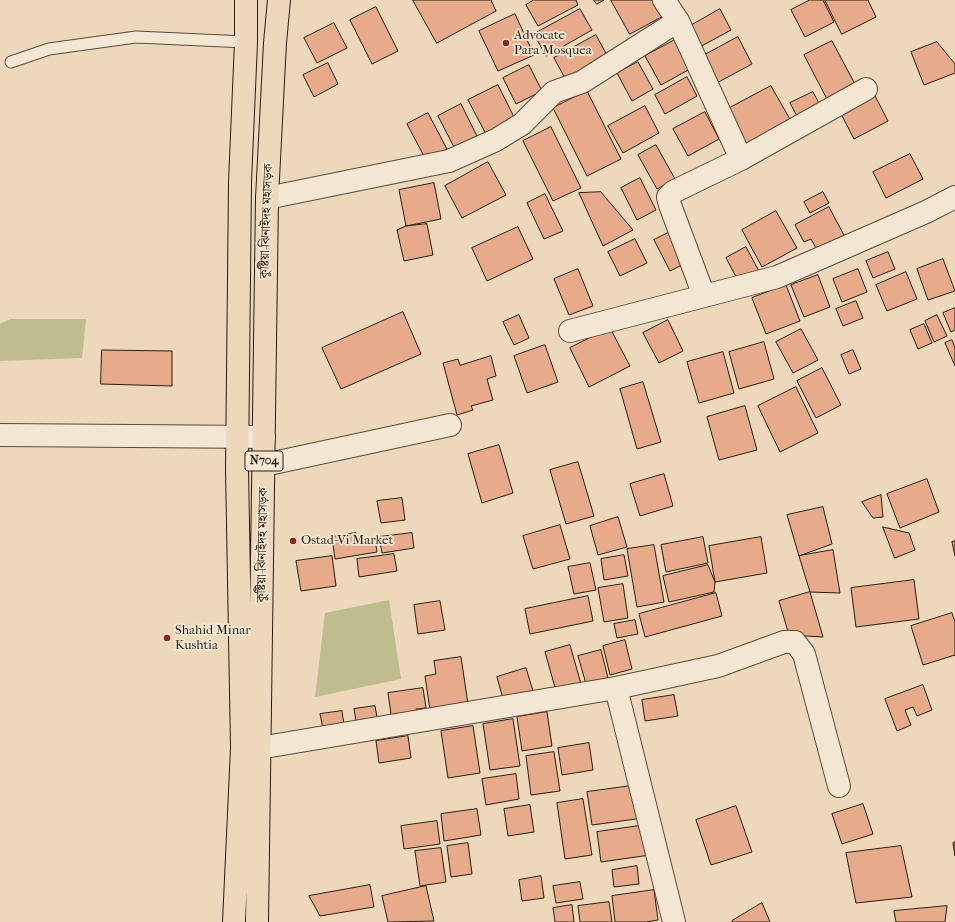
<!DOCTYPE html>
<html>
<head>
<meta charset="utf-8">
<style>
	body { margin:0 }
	canvas { display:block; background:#edd8bc }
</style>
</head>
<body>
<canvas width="955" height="922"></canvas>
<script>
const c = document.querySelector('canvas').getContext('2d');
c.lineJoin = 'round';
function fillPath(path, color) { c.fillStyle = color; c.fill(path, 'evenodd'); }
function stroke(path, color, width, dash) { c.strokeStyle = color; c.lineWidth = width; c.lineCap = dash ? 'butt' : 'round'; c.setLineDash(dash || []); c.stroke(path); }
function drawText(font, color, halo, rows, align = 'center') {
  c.font = font + ' "IM FELL French Canon","Noto Serif Bengali",serif'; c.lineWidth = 3.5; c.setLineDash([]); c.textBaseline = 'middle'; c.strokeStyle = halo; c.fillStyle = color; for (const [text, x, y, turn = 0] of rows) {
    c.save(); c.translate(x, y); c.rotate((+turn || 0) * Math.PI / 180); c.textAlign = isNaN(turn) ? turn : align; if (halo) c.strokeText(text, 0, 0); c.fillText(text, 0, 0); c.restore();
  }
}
const green = new Path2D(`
	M10,319h76l-4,39 -82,3v-37z
	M389,600l12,79 -86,18 10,-84z`);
const building = new Path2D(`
	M413,0h78l5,11 -59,32z
	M534,0h42l2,5 -40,21 -12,-21z
	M594,0h10l-7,4z
	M611,0h48l8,14 -37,20z
	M810,0h13l11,22 -29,15 -14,-27z
	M825,0h43l8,17 -34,17z
	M376,7l22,44 -26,13 -22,-44z
	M580,9l12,21 -46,26 -12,-22z
	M720,9l11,21 -35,19 -11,-20z
	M515,14l19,41 -36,16 -19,-40z
	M334,23l13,25 -30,15 -13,-25z
	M596,35l12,22 -42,23 -12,-22z
	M738,37l14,27 -39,21 -14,-27z
	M675,40l15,29 -29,16 -16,-29z
	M832,41l24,45 -28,15 -24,-46z
	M937,42l18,22v9l-31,12 -13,-33z
	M638,62l15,27 -21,12 -15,-28z
	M328,63l10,21 -24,13 -11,-22z
	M529,65l13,26 -26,13 -13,-26z
	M687,77l10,19 -32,18 -10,-19z
	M498,85l17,34 -29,15 -18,-34z
	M771,86l20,35 -48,26 -19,-36z
	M587,91l34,68 -34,17 -34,-68z
	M813,92l8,15 -23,11 -8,-15z
	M873,92l15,29 -34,18 -15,-29z
	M461,104l16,32 -23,11 -16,-31z
	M645,106l14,27 -36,20 -15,-27z
	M705,112l14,27 -31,17 -15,-27z
	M428,113l19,36 -21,11 -19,-36z
	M551,127l30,61 -28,13 -30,-60z
	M656,145l19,34 -18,10 -19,-34z
	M910,154l13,25 -37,19 -13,-26z
	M488,162l18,33 -44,23 -17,-32z
	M640,178l16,32 -19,10 -16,-32z
	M434,183l7,36 -35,7 -7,-36z
	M601,192l32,38 -30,16 -24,-53z
	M823,192l6,11 -19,10 -6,-11z
	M545,194l18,37 -19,8 -17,-36z
	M829,207l16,30 -27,15 -7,-13 -7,3 -9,-17z
	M776,211l21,37 -35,19 -20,-37z
	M427,224l6,31 -29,6 -7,-31 9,-4z
	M518,227l15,32 -46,22 -15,-33z
	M670,232l16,31 -16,8 -16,-31z
	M635,239l12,24 -27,13 -12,-24z
	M746,247l15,28 -20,11 -15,-28z
	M888,252l7,17 -22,9 -7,-17z
	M943,259l12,32 -27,9 -11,-31z
	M578,269l15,37 -24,9 -15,-36z
	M858,269l9,23 -25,10 -9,-23z
	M906,272l11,27 -30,12 -11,-26z
	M818,275l12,32 -26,10 -13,-32z
	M786,285l14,36 -34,13 -14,-36z
	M856,301l7,17 -20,8 -7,-17z
	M955,308v22l-4,2 -8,-19z
	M403,312l18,42 -80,35 -19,-41z
	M519,315l10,23 -15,7 -11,-23z
	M937,315l10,21 -13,6 -9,-21z
	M668,320l15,31 -24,12 -16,-30z
	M924,324l8,19 -14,6 -8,-19z
	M610,328l20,38 -41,21 -19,-39z
	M801,329l17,31 -25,13 -17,-31z
	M952,340l3,8v18l-10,-23z
	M764,342l10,37 -35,10 -10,-37z
	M545,345l13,37 -31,11 -13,-37z
	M102,350l70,1v35l-71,-2z
	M853,350l8,19 -12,5 -8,-19z
	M723,352l11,41 -35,10 -12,-41z
	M491,356l5,20 -9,3 6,21 -22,6 2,4 -16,5 -14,-52 15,-4 2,6z
	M822,368l19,37 -25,13 -19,-37z
	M643,382l18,60 -24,7 -17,-60z
	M796,387l22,46 -38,19 -22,-46z
	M745,406l12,44 -38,10 -12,-43z
	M499,445l14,48 -31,10 -14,-49z
	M578,462l16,54 -28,8 -16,-54z
	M664,474l9,32 -33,10 -10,-32z
	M927,479l12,33 -39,16 -13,-34z
	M881,495l2,22 -10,1 -11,-16z
	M402,498l3,22 -24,3 -4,-22z
	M823,507l9,37 -33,12 -12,-41z
	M618,517l9,30 -29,8 -8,-29z
	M560,525l10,34 -37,10 -10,-33z
	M883,527l26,6 6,17 -20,8z
	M356,533l1,9 18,-3 2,13 -42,7 -3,-22z
	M412,533l2,15 -32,5 -3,-16z
	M703,537l5,26 -42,9 -5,-27z
	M761,537l6,36 -52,9 -6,-36z
	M955,541v15l-3,-14z
	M654,545l10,57 -27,5 -10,-58z
	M833,550l7,43 -30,-1 -11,-36z
	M394,554l3,17 -38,6 -2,-18z
	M624,555l4,21 -24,4 -3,-21z
	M332,556l4,30 -35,5 -5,-30z
	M590,563l6,27 -22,4 -6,-27z
	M708,565l7,17 -1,10 -45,10 -6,-26z
	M914,580l5,39 -63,8 -5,-39z
	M623,584l5,34 -24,4 -6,-34z
	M810,592l13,45 -34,-2 -10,-34z
	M716,593l6,23 -77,21 -6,-23z
	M588,596l5,25 -63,13 -5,-25z
	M440,601l5,29 -27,4 -4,-29z
	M952,613l3,9v33l-32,10 -12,-39z
	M635,620l3,14 -21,4 -3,-14z
	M625,640l7,29 -22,6 -7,-29z
	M570,645l11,39 -25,7 -11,-39z
	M601,650l7,28 -22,6 -8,-28z
	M461,657l7,47 -38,6 -5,-34 11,-2 -2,-13z
	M526,668l7,23 -30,8 -6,-22z
	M923,685l9,25 -15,6 -4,-9 -8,3 6,15 -14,6 -12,-32z
	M423,688l3,20 -10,1 1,9 -25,3 -4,-28z
	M674,695l4,21 -33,5 -3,-21z
	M375,706l3,17 -21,4 -3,-18z
	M342,711l2,14 -21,4 -3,-15z
	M547,712l5,34 -30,5 -5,-34z
	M513,719l7,47 -30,4 -7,-46z
	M473,726l7,47 -32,5 -7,-47z
	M408,736l3,22 -32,5 -3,-22z
	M589,743l4,27 -31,5 -4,-27z
	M554,752l6,39 -29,4 -5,-39z
	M516,774l3,25 -33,6 -4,-26z
	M638,785l5,33 -51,7 -5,-33z
	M583,799l9,56 -27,4 -8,-56z
	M863,804l10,30 -31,10 -10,-30z
	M530,805l4,27 -26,4 -4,-27z
	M736,806l16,46 -41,13 -15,-45z
	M477,809l4,26 -37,6 -3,-27z
	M437,821l3,23 -36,5 -3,-23z
	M646,825l4,30 -49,7 -4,-30z
	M955,842v14l-2,-13z
	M468,843l4,31 -21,3 -4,-31z
	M901,846l11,51 -56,6 -10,-50z
	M441,848l5,34 -26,4 -5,-35z
	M637,866l2,18 -25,3 -2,-17z
	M541,876l3,22 -22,3 -3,-21z
	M580,882l3,17 -27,4 -3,-17z
	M370,885l4,22 -54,9 -11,-20z
	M426,886l8,35 -46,1 -6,-26z
	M654,890l4,30 -12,2h-31l-3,-26z
	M609,902l3,20h-32l-2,-16z
	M762,903l8,19h-38v-1z
	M572,905l2,17h-19l-2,-14z
	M947,906l-2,16h-49l-2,-11z`);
const lane = new Path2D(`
	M11,62l38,-13 87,-12 110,5`);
const street = new Path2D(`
	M664,0l14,21 63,138
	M267,198l182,-37 47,-21 26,-16 32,-32 28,-10 96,-61
	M704,296l-34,-91 -2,-8 5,-5 68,-33 125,-70
	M570,331l207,-54 149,-65 29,-15
	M0,435l264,2
	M264,465l186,-40
	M616,688l58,234
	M259,748l357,-60 102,-22 66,-24h11l9,12 35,132`);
const highway = new Path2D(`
	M234,922l8,-174 -5,-279 3,-287 6,-140v-42
	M257,922l10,-724 8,-155 4,-43`);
const markers = [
	[506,43,4,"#8f2418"],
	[293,541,4,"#8f2418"],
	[167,638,4,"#8f2418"]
];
const shields = [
	[264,461,38]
];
const shieldNames = [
	["N704",264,461]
];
const poiNames = [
	["Advocate",514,36],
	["Para Mosquea",514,51],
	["Ostad-Vi Market",301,541],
	["Shahid Minar",175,631],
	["Kushtia",175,646]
];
const streetNames = [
	["কুষ্টিয়া-ঝিনাইদহ মহাসড়ক",267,221,-88],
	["কুষ্টিয়া-ঝিনাইদহ মহাসড়ক",263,545,-89]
];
fillPath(green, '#bebd8d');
fillPath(building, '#e7aa8a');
stroke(building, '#2a1d0d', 1);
stroke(lane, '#5b4c39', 13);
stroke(street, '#5b4c39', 24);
stroke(highway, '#2a1d0d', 24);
stroke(lane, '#f3e6d3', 11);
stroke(street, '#f3e6d3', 22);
stroke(highway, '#edd8bc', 22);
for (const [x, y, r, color] of markers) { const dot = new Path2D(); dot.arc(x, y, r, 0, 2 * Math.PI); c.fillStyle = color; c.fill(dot); stroke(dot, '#f3e6d3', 1.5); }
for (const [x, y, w] of shields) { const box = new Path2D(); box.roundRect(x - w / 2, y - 10, w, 20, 3); c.fillStyle = '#f3e6d3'; c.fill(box); stroke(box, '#2a1d0d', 1); }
drawText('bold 12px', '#2a1d0d', null, shieldNames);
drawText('13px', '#2a1d0d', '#f3e6d3', poiNames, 'left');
drawText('13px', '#2a1d0d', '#f3e6d3', streetNames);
</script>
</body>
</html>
